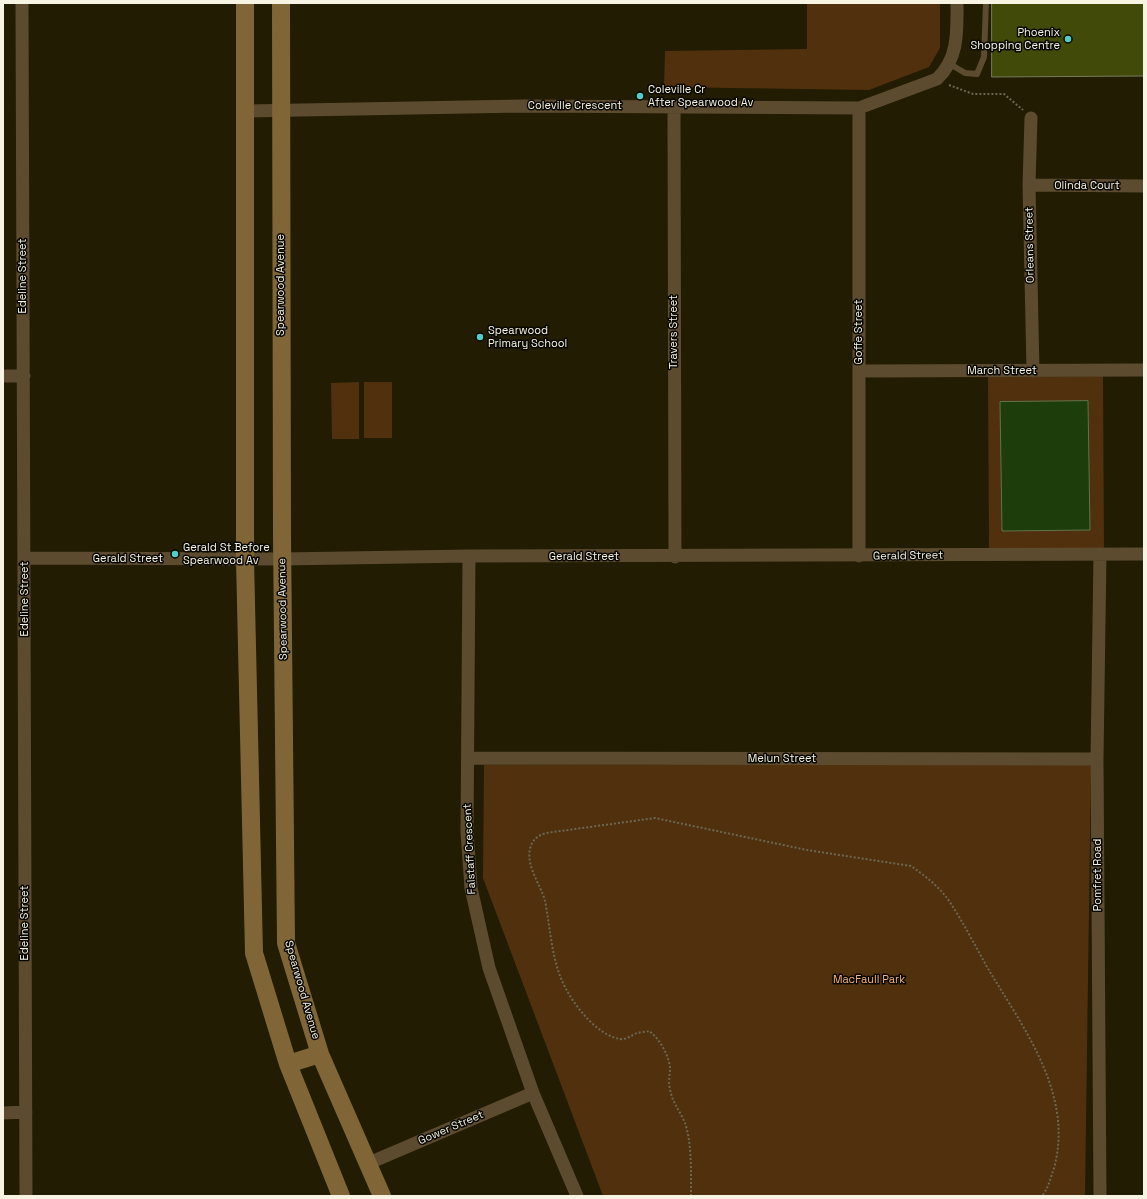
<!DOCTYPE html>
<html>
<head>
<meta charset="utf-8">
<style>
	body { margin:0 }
	#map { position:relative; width:1147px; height:1199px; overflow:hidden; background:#211c02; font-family:"Space Grotesk",sans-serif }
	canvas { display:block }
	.frame { position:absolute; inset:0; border:4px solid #f7f4e4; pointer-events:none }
</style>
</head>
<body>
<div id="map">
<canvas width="1147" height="1199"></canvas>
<div class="frame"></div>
</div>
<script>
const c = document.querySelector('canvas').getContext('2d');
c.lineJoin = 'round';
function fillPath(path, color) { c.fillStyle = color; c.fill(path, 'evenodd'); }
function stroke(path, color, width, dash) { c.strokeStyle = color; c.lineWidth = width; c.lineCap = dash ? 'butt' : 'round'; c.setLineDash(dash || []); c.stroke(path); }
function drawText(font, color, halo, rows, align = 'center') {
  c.font = font + ' "Space Grotesk",sans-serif'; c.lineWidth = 3; c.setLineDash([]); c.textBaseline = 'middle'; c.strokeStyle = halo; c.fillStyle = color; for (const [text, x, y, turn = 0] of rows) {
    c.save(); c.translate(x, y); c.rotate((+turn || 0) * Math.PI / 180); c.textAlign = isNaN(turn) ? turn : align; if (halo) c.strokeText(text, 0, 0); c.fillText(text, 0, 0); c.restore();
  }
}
const green = new Path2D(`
	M807,3h133v45l-11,19 -60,23 -205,-3 1,-36 142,-2z
	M1103,376l1,173h-115l-1,-172z
	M359,382v57h-27l-1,-56z
	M364,382h28v56h-28z
	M1091,764l-6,432h-482l-120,-318 1,-113z`);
const water = new Path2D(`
	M1088,401l2,129 -88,1 -2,-129z`);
const building = new Path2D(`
	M992,3h152v73l-152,1z`);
const path = new Path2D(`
	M949,85l24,9h31l19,16
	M691,1196c0,-21 1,-53 -6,-73 -5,-12 -13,-21 -15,-34 -2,-7 0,-14 0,-21 -1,-13 -11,-30 -21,-37 -3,1 -8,1 -12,2 -6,2 -10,7 -17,6 -13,-2 -26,-13 -35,-23 -34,-39 -31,-67 -40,-115 -4,-16 -19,-34 -15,-52 2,-9 7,-13 16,-16l109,-15 152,32 104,16c13,9 26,19 36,32 16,23 29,50 43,74 35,58 84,124 64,196 -4,11 -5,19 -12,28`);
const lane = new Path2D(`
	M950,64l15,9 12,1 7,-17 2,-54`);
const street = new Path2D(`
	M22,3l4,1193
	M674,107l1,450
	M247,111l275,-5 337,2 78,-29c22,-21 20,-48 20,-76
	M1031,118l-2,67 4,186
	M1029,185l115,1
	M859,371l285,-1
	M3,376h21
	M1100,554l-3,205 3,437
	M469,556l-2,276 4,56 18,80 44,125 44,103
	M859,556v-448
	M25,558l257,1 187,-3 675,-2
	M468,758l629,1
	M3,1113l23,-1
	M369,1163l164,-70`);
const secondary = new Path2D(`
	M245,3v556l9,394 34,111 53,132
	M281,3l1,533 4,407 34,111 62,142
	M288,1064l32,-10`);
const markers = [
	[1068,39,4,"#53cdca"],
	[640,96,4,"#53cdca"],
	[480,337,4,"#53cdca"],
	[175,554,4,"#53cdca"]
];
const poiNames = [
	["Phoenix",1060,33,"right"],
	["Shopping Centre",1060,46,"right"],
	["Coleville Cr",648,90],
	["After Spearwood Av",648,103],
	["Spearwood",488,331],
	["Primary School",488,344],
	["Gerald St Before",183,548],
	["Spearwood Av",183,561]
];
const streetNames = [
	["Coleville Crescent",575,106],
	["Olinda Court",1087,186],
	["Orleans Street",1030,245,-91],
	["Edeline Street",23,276,-90],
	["Spearwood Avenue",281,285,-90],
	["Travers Street",674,332,-90],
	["Goffe Street",859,332,-90],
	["March Street",1002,371],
	["Gerald Street",908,556,-1],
	["Gerald Street",584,557],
	["Gerald Street",128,559],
	["Edeline Street",25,599,-90],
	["Spearwood Avenue",283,609,-91],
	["Melun Street",782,759],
	["Falstaff Crescent",470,849,-93],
	["Pomfret Road",1098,875,-90],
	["Edeline Street",25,923,-90],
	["Spearwood Avenue",302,990,74],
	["Gower Street",451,1128,-23]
];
const parkNames = [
	["MacFaull Park",869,980]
];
fillPath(green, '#51300e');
fillPath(water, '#1d3d0b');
stroke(water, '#5e744c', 1);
fillPath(building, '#414a08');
stroke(building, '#767c5f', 1);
stroke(path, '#6c6852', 2, [2, 2]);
stroke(lane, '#5c4b2f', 6);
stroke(street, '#5c4b2f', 13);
stroke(secondary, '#806637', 18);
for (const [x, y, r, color] of markers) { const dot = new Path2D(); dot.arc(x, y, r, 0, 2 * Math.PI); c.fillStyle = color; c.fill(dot); stroke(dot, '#080701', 1.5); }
drawText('11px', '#f7f4e4', '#080701', poiNames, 'left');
drawText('11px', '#f7f4e4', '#080701', streetNames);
drawText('11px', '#f9b67b', '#080701', parkNames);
</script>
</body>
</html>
